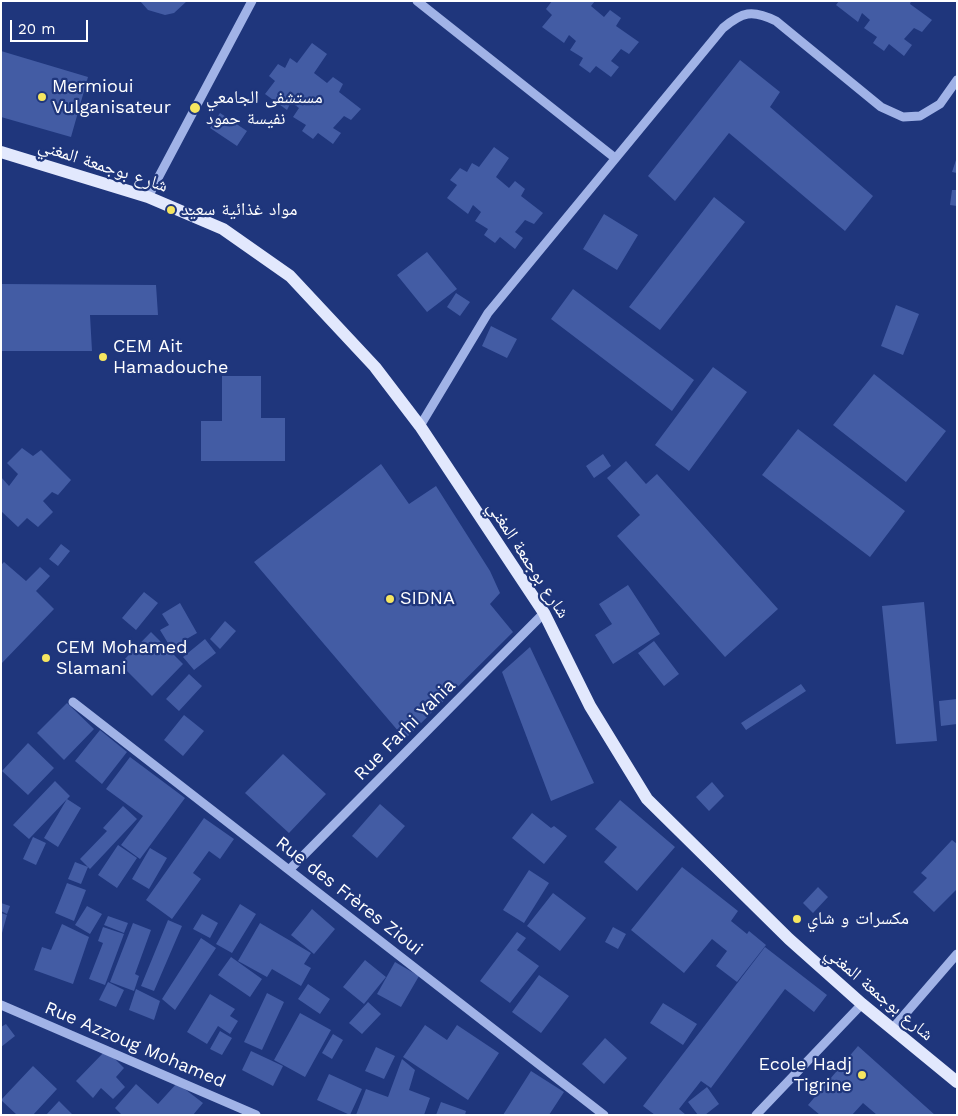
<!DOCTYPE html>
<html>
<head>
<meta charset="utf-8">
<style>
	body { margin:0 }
	#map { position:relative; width:958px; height:1116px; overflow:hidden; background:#1f367c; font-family:"Work Sans",sans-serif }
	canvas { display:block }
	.frame { position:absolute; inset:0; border:2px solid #fff; pointer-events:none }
	.scale { position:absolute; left:10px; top:20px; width:78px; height:22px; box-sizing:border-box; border:2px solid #fff; border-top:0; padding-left:6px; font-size:15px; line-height:18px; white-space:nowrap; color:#fff; -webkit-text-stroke:4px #1f367c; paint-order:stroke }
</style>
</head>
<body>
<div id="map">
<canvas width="958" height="1116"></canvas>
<div class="frame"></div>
<div class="scale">20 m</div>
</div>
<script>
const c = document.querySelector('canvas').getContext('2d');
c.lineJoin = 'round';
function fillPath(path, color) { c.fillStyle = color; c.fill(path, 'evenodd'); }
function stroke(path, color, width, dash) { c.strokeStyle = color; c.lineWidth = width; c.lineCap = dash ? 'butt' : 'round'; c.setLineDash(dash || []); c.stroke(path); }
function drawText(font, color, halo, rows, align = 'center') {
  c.font = font + ' "Work Sans","Noto Naskh Arabic",sans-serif'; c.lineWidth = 4.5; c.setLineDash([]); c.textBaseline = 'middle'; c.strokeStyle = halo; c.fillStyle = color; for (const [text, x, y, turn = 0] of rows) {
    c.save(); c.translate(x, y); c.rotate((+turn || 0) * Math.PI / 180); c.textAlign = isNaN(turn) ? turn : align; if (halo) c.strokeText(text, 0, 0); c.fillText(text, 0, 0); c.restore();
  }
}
const building = new Path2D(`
	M140,1h47l-13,12 -9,2 -17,-5z
	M552,1h43l-4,5 13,11 6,-7 11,8 -5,8 23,16 -10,12 -8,-5 -10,12 8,6 -8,10 -15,-11 -6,7 -11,-8 4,-7 -13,-8 6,-9 -7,-6 -5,8 -22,-16 10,-12 -6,-6z
	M839,1h72l-1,3 22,16 -10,12 -8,-4 -10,11 8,6 -8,11 -15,-12 -5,7 -11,-8 4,-6 -13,-9 6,-8 -8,-7 -4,9 -22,-17z
	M312,43l15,11 -13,19 13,10 6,-6 10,7 -4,8 22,17 -10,11 -7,-4 -11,12 8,5 -8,11 -15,-11 -5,6 -11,-8 4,-6 -13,-8 6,-9 -8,-6 -4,8 -22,-16 10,-13 -6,-5 9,-12 7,4 5,-10 7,5z
	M1,51l87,26 -17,60 -70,-20z
	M740,60l40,32 -10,15 103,89 -28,35 -116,-98 -54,68 -27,-25z
	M220,113l27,18 -10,15 -27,-18z
	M494,147l15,11 -13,19 13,11 6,-7 10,8 -4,7 22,17 -9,11 -9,-4 -10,12 8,6 -8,11 -15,-12 -5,6 -11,-8 4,-6 -13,-8 6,-9 -8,-7 -5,9 -21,-16 10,-13 -7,-5 10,-12 7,4 5,-9 7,4z
	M957,157v16l-5,-1z
	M952,190h5v16l-7,-1z
	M714,197l31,25 -85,108 -31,-23z
	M604,214l34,21 -21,35 -34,-21z
	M427,252l30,37 -30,23 -30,-37z
	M1,284l155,1 2,30h-68l2,36h-91z
	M573,289l121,91 -22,31 -121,-92z
	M456,293l14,9 -10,14 -13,-9z
	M896,305l23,9 -16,41 -22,-9z
	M491,326l26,13 -10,19 -25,-12z
	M713,367l34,25 -58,79 -34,-26z
	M874,374l72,57 -40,51 -73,-57z
	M222,376h39v42h24v43h-84v-40h21z
	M798,429l107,82 -35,46 -108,-82z
	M22,448l11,8 8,-6 30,30 -13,15 -6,-3 -9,9 10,11 -15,15 -11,-9 -9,9 -17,-16v-34l8,9 9,-12 -11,-11z
	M603,454l8,12 -17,12 -8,-12z
	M626,461l20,23 11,-10 121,135 -53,48 -108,-121 23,-21 -33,-37z
	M381,464l28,40 27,-18 54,85 10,22 -10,11 23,28 -108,107 -151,-177z
	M61,544l9,7 -12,15 -9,-7z
	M4,562l22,19 14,-14 10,9 -14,15 18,18 -53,55v-99z
	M628,585l32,49 -47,30 -18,-29 17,-11 -13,-20z
	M144,592l14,11 -22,27 -14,-12z
	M924,602l13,139 -41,3 -14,-138z
	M180,603l17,30 -26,15 -11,-18 9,-5 -7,-11z
	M225,621l11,10 -16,18 -10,-10z
	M151,632l32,32 -31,32 -32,-32z
	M205,639l11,14 -22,17 -11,-13z
	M654,641l25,33 -15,12 -26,-33z
	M530,647l64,136 -43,18 -49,-129z
	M189,674l13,12 -23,25 -13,-12z
	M801,684l5,7 -60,39 -5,-7z
	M957,699v25l-16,2 -2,-25z
	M67,703l27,26 -30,31 -27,-27z
	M184,715l20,16 -21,25 -19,-16z
	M100,730l27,22 -25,32 -27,-23z
	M28,743l26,25 -26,27 -26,-24z
	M283,754l43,40 -37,39 -44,-40z
	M130,757l55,41 -45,61 -19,-14 22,-29 -37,-27z
	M55,781l15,15 -41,43 -16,-14z
	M712,782l12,14 -15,15 -13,-14z
	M67,799l14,9 -23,39 -14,-9z
	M620,800l55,47 -38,44 -33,-29 13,-15 -22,-18z
	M380,804l25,22 -28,32 -25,-22z
	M123,806l14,13 -47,50 -10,-10 27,-28 -4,-3z
	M532,813l19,15 3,-2 13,10 -23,28 -32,-26z
	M204,818l30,21 -14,20 -11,-8 -16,22 8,6 -29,40 -26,-19z
	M33,837l13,6 -10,22 -13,-6z
	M952,840l5,4v45l-23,23 -21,-20 14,-14 -6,-5z
	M118,845l19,13 -20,30 -19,-13z
	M150,848l17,10 -18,31 -17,-10z
	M75,862l13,5 -7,17 -13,-5z
	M682,867l56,44 -7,10 16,13 2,-3 17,14 -29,37 -21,-16 11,-15 -15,-12 -28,34 -53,-43z
	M529,870l20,13 -25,40 -21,-13z
	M67,883l19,7 -12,31 -19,-8z
	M818,887l10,10 -15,16 -10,-10z
	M553,893l33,25 -26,33 -33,-25z
	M1,903l9,3 -3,8 -6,-3z
	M240,904l16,10 -24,39 -16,-9z
	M87,906l15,8 -12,20 -15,-9z
	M312,909l23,20 -21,25 -23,-19z
	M1,913l6,2 -5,18h-1z
	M202,914l16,9 -8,15 -17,-9z
	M108,916l20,7 -4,10 -20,-8z
	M168,920l14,6 -28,65 -13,-5z
	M133,923l18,7 -16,44 4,2 -5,15 -24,-9z
	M260,923l51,30 -7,11 7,4 -10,18 -29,-17 -5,8 -29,-16z
	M62,924l27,13 -16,47 -39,-14 8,-23 9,3z
	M103,927l21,7 -19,51 -16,-6 14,-36 -5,-2z
	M613,927l13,7 -8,15 -13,-7z
	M517,932l9,6 -9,12 22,16 -29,37 -30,-22z
	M201,938l15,10 -41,62 -13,-11z
	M765,947l62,48 -13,17 -29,-23 -74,99 -10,-7 -22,28 7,6h-31l-12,-9z
	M231,957l31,22 -12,18 -32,-22z
	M365,960l21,17 -22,27 -21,-17z
	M395,962l24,14 -18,31 -24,-13z
	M539,975l30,21 -28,37 -29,-21z
	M108,982l16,8 -8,17 -17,-7z
	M308,984l22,15 -10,15 -22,-15z
	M136,989l24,12 -6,19 -25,-10z
	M267,993l17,9 -22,48 -18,-8z
	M210,994l25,15 -5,7 8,5 -8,13 -12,-8 -11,18 -20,-12z
	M368,1002l13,12 -19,20 -13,-11z
	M663,1003l34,21 -14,21 -33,-22z
	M300,1013l31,17 -26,47 -31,-17z
	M6,1024l9,12 -14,11v-20z
	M425,1025l22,15 10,-15 42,28 -31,47 -65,-43z
	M220,1031l12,7 -10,17 -12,-6z
	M333,1034l10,6 -11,19 -10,-6z
	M605,1038l22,20 -23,26 -22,-20z
	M858,1046l77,69h-58l-14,-12 -11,12h-32l-12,-10z
	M376,1047l19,9 -11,23 -19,-8z
	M106,1050l18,18 -8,9 9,10 -12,12 -12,-11 -8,10 -17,-17z
	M251,1051l32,15 -10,20 -31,-16z
	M402,1059l13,11 -6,20 21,8 -6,17h-68l10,-26 22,8z
	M33,1066l24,23 -24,26h-16l-16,-15z
	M531,1071l33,21 -15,23h-46z
	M329,1074l33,15 -12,26 -33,-15z
	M177,1083l26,20 -10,12h-71l-7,-7 21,-24 22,20z
	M707,1087l12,17 -14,11h-7l-10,-13z
	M59,1101l14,14h-27z
	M441,1102l25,9 -1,4h-29z`);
const minor = new Path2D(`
	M417,1l198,157
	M148,197l104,-196
	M420,426l68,-113 235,-285c19,-16 29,-19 53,-7l105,86 22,10 17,-1 20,-12 17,-24
	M73,702l531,413
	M289,870l255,-257
	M1,1005l255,110
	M893,1028l64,-74
	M756,1115l106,-111`);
const major = new Path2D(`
	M1,152l147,45 75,32 67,47 85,91 45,59 124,187 46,93 57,93 142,140 73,65 95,78`);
const markers = [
	[42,97,5,"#f6e660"],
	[195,108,6,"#f6e660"],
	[171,210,5,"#f6e660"],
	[103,357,5,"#f6e660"],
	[390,599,5,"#f6e660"],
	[46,658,5,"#f6e660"],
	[797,919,5,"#f6e660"],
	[862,1075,5,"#f6e660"]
];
const poiNames = [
	["Mermioui",52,87],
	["Vulganisateur",52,108],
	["مستشفى الجامعي",206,98],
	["نفيسة حمود",206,119],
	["مواد غذائية سعيد",181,210],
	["CEM Ait",113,347],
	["Hamadouche",113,368],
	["SIDNA",400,599],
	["CEM Mohamed",56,648],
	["Slamani",56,669],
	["مكسرات و شاي",807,919],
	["Ecole Hadj",852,1065,"right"],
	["Tigrine",852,1086,"right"]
];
const streetNames = [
	["شارع بوجمعة المغني",103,166,18],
	["شارع بوجمعة المغني",528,560,57],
	["Rue Farhi Yahia",405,730,-45],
	["Rue des Frères Zioui",349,896,38],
	["شارع بوجمعة المغني",879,994,40],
	["Rue Azzoug Mohamed",135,1045,23]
];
fillPath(building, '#435ca4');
stroke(minor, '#a1b3e7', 9);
stroke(major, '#e2e8fd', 12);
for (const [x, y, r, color] of markers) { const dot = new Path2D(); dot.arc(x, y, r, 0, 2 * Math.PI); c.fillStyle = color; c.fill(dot); stroke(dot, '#1f367c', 2); }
drawText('18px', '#fff', '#1f367c', poiNames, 'left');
drawText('18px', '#fff', '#1f367c', streetNames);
</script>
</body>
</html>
